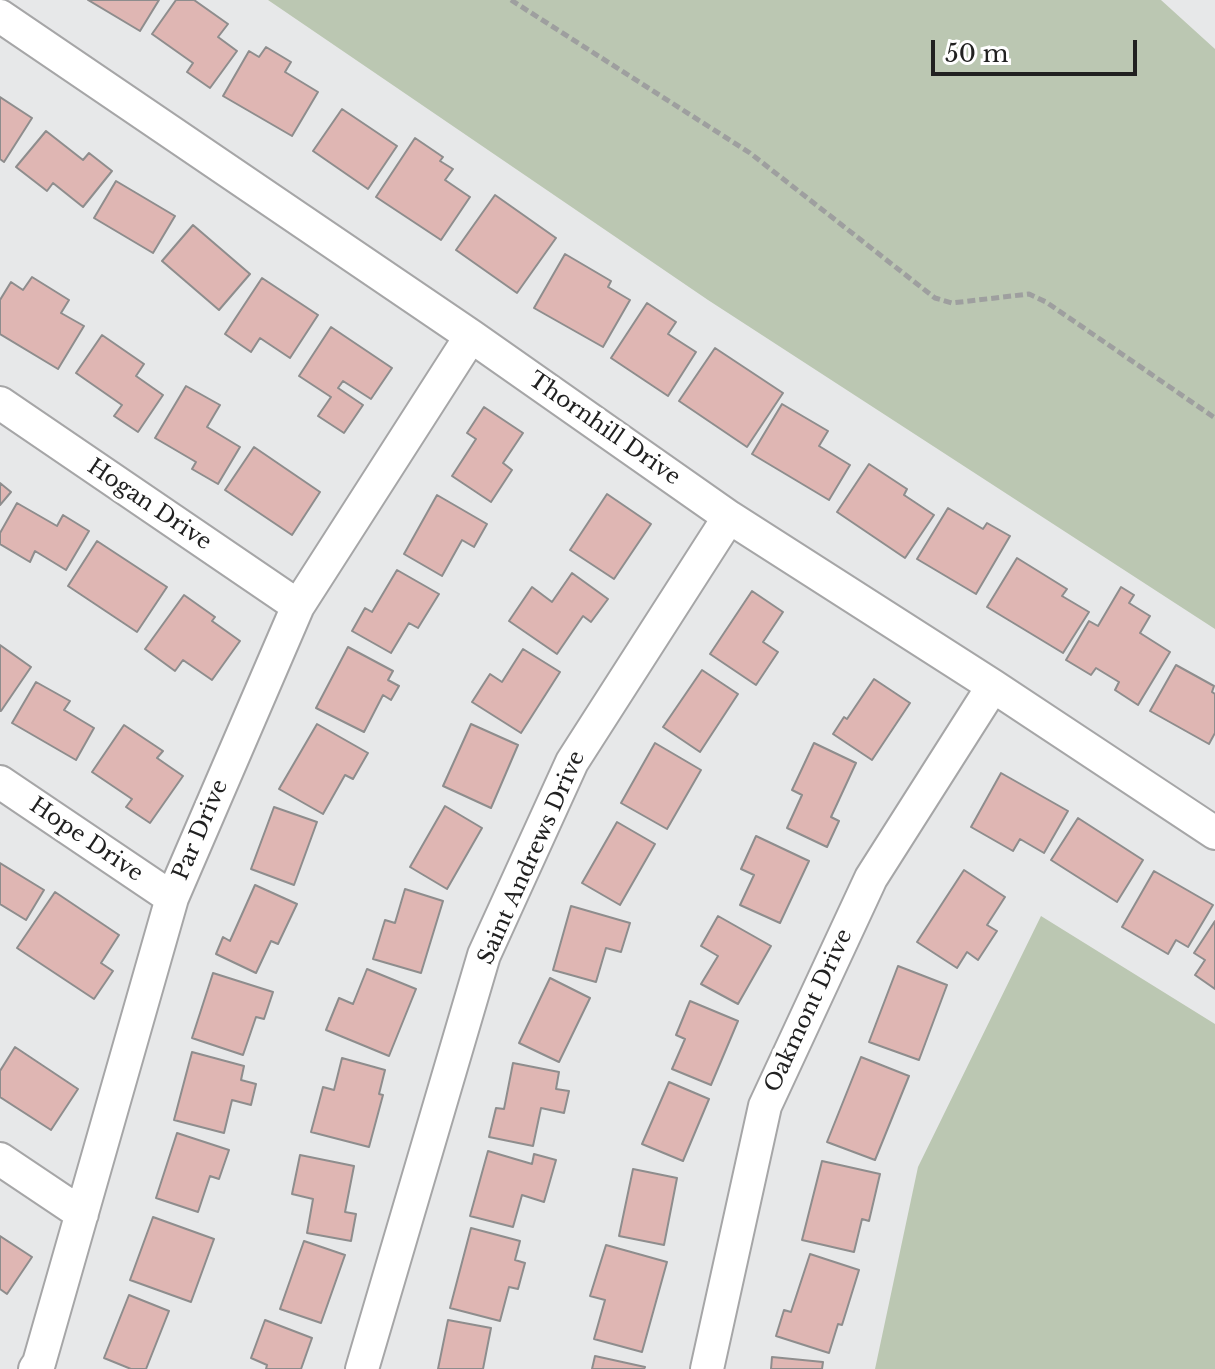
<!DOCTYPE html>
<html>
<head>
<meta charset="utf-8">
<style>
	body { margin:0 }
	#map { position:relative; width:1215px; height:1369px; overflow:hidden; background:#e7e8e9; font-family:"Libre Baskerville",serif }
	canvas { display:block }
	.scale { position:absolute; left:931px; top:40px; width:206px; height:36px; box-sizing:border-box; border:4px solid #212121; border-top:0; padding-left:10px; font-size:24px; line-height:28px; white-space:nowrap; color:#212121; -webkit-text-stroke:6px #fff; paint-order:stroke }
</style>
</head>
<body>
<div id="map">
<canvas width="1215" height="1369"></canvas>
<div class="scale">50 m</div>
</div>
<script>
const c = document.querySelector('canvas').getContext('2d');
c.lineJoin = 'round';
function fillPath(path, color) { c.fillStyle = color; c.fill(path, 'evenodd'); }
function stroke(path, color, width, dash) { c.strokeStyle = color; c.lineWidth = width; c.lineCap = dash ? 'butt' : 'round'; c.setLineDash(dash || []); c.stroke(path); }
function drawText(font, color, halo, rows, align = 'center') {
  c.font = font + ' "Libre Baskerville",serif'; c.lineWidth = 8; c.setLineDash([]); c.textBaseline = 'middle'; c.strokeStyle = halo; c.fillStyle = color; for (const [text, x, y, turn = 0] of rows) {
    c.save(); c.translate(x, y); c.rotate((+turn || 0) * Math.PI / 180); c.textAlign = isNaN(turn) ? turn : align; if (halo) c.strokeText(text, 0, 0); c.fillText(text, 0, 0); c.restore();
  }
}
const green = new Path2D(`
	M268,0h893l54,49v580l-507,-329z
	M1041,916l174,108v345h-340l43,-202z`);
const building = new Path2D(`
	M88,0h71l-19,31z
	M176,0h18l34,24 -10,13 19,14 -27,37 -23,-16 6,-9 -41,-29z
	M266,47l25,15 -6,10 33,20 -26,44 -69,-40 26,-45 10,6z
	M0,97l32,21 -28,44 -4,-3z
	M342,109l55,37 -29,43 -55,-38z
	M46,131l37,29 6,-7 23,18 -29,36 -30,-24 -6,8 -31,-24z
	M415,138l28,19 -3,4 13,8 -8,11 25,17 -29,43 -65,-43z
	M116,181l59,35 -22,37 -59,-35z
	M495,195l61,43 -39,55 -61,-43z
	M193,225l57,49 -31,36 -57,-49z
	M565,254l46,27 -3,6 22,13 -27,47 -69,-39z
	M32,277l37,23 -8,13 23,13 -26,43 -58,-35v-34l11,-18 12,8z
	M262,278l56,37 -28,43 -30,-20 -9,14 -26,-18z
	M647,303l29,19 -8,12 28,18 -28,44 -57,-38z
	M331,327l61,41 -21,31 -28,-18 -5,7 25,17 -19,28 -26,-17 13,-19 -32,-21z
	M102,335l42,29 -8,12 27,19 -25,37 -24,-16 8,-11 -46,-32z
	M715,348l68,45 -36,54 -68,-46z
	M186,386l34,19 -13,22 33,20 -22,37 -26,-15 4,-7 -41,-24z
	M782,404l46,27 -9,15 31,19 -21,35 -77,-46z
	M484,407l39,26 -20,30 9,7 -21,32 -39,-26 24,-37 -9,-6z
	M254,447l66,45 -28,43 -67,-45z
	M869,464l38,25 -3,6 30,20 -29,43 -68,-46z
	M0,483l11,9 -11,13z
	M607,494l44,30 -37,55 -44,-29z
	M437,495l50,29 -13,23 -12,-7 -20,36 -38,-22z
	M17,503l40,23 6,-11 26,16 -23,39 -31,-19 -5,11 -30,-18v-11z
	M948,508l35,21 4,-6 23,13 -34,58 -59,-35z
	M97,541l70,46 -30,45 -69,-46z
	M1017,558l50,31 -5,7 27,16 -26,41 -76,-46z
	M397,570l42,24 -21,34 -9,-5 -18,30 -39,-22 13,-23 7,4z
	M572,573l36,26 -17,23 -8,-6 -26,38 -48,-33 23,-34 20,15z
	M1121,587l13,8 -5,8 21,13 -10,17 30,19 -32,53 -23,-15 4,-8 -23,-14 -5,7 -25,-15 23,-39 9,5z
	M752,591l31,21 -20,30 15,10 -22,33 -46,-31z
	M184,595l31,22 -3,4 28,20 -28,39 -29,-20 -8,11 -30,-22z
	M0,645l31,22 -30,44h-1z
	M348,647l45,24 -5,9 11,6 -8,14 -8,-5 -19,37 -48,-24z
	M523,649l37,23 -39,61 -49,-31 18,-28 12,8z
	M1176,665l38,21 -2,6 3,2v39l-6,11 -59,-33z
	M702,670l36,24 -38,58 -37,-25z
	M874,679l36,24 -38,57 -39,-26 11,-17 3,2z
	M36,682l34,19 -6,9 30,18 -18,32 -64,-37z
	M317,724l51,29 -15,26 -8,-4 -22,39 -44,-25z
	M471,724l47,21 -27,63 -48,-22z
	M124,725l39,26 -6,7 26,18 -33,47 -24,-16 6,-8 -40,-27z
	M655,743l46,27 -34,59 -46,-26z
	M814,743l42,20 -25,54 8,4 -12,26 -40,-19 15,-33 -10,-5z
	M1001,773l67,38 -24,42 -24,-14 -7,12 -42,-24z
	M445,806l37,22 -35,61 -37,-22z
	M274,807l43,15 -23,63 -43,-16z
	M1078,818l65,42 -26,42 -66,-42z
	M617,822l38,22 -35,61 -38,-22z
	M756,836l53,25 -29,62 -40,-18 14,-30 -13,-6z
	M0,863l44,27 -18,30 -26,-16z
	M964,870l41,27 -18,28 10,6 -19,29 -11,-8 -10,16 -40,-26z
	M1154,871l59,34 -25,42 -12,-7 -8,14 -46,-27z
	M255,885l42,19 -19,40 -7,-3 -15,32 -40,-19 7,-17 7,4z
	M405,889l38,12 -22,72 -48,-14 12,-39 10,3z
	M55,892l64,43 -18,28 12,8 -19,28 -77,-51z
	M571,906l59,17 -9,29 -15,-4 -10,34 -43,-12z
	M718,916l53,30 -33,58 -37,-20 17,-28 -17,-10z
	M1215,921v68l-20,-14 10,-15 -11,-7z
	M898,966l49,19 -28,75 -50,-18z
	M367,969l49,20 -27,67 -63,-26 13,-32 14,6z
	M213,973l60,19 -9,27 -8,-2 -13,38 -51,-17z
	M550,978l40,20 -31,64 -40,-19z
	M690,1001l48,20 -27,64 -39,-16 13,-30 -9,-4z
	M15,1047l63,42 -27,41 -51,-33v-26z
	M192,1052l52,14 -3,14 15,4 -5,21 -19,-5 -8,33 -50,-13z
	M861,1057l48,19 -34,84 -48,-18z
	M342,1058l43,12 -6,24 4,1 -14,52 -58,-15 12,-45 11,3z
	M513,1063l46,9 -3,17 13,2 -5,22 -23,-5 -8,38 -44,-9 7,-29 8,1z
	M669,1082l40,17 -26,62 -41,-17z
	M177,1133l52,17 -10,29 -9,-3 -12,36 -42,-14z
	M488,1151l44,13 2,-10 22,6 -12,42 -22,-7 -9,32 -43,-11z
	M300,1155l54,11 -9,46 11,2 -5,27 -44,-8 6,-34 -21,-5z
	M822,1161l58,13 -11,47 -7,-2 -8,33 -52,-12z
	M633,1169l44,9 -13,67 -45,-9z
	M153,1217l61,22 -23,63 -61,-22z
	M471,1228l49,13 -5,19 10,3 -7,26 -9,-2 -9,34 -50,-13z
	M0,1236l32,21 -25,37 -7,-5z
	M304,1241l41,14 -24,68 -41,-14z
	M606,1245l61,17 -25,90 -48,-13 11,-39 -15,-4z
	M810,1254l49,16 -17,55 -4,-1 -9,29 -53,-17 8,-26 7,2z
	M129,1295l40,16 -23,58h-15l-27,-11z
	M265,1320l47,18 -11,31h-35l1,-4 -16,-7z
	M448,1320l43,8 -8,41h-45z
	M595,1356l50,11 -1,2h-52z
	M772,1357l51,5 -1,7h-51z`);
const path = new Path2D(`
	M511,0l239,153 185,145 17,5 77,-9 17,8 169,116`);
const minor = new Path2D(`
	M0,16l471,320 258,181 264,169 222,147
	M0,403l298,203
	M0,782l172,116
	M0,1159l82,55
	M35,1369l4,-6 133,-465 126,-292 173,-270
	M362,1369l122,-414 88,-193 157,-245
	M707,1369l58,-263 106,-228 122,-192`);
const streetNames = [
	["Thornhill Drive",604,429,35],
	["Hogan Drive",149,505,34],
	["Par Drive",201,830,-67],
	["Hope Drive",86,840,34],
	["Saint Andrews Drive",532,858,-66],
	["Oakmont Drive",809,1011,-65]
];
fillPath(green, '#bbc7b2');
fillPath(building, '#dfb6b3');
stroke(building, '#8e8d8d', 2);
stroke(minor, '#a6a6a7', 36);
stroke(path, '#9e9f9f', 5, [8, 4]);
stroke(minor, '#fff', 32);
drawText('22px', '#212121', '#fff', streetNames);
</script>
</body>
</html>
